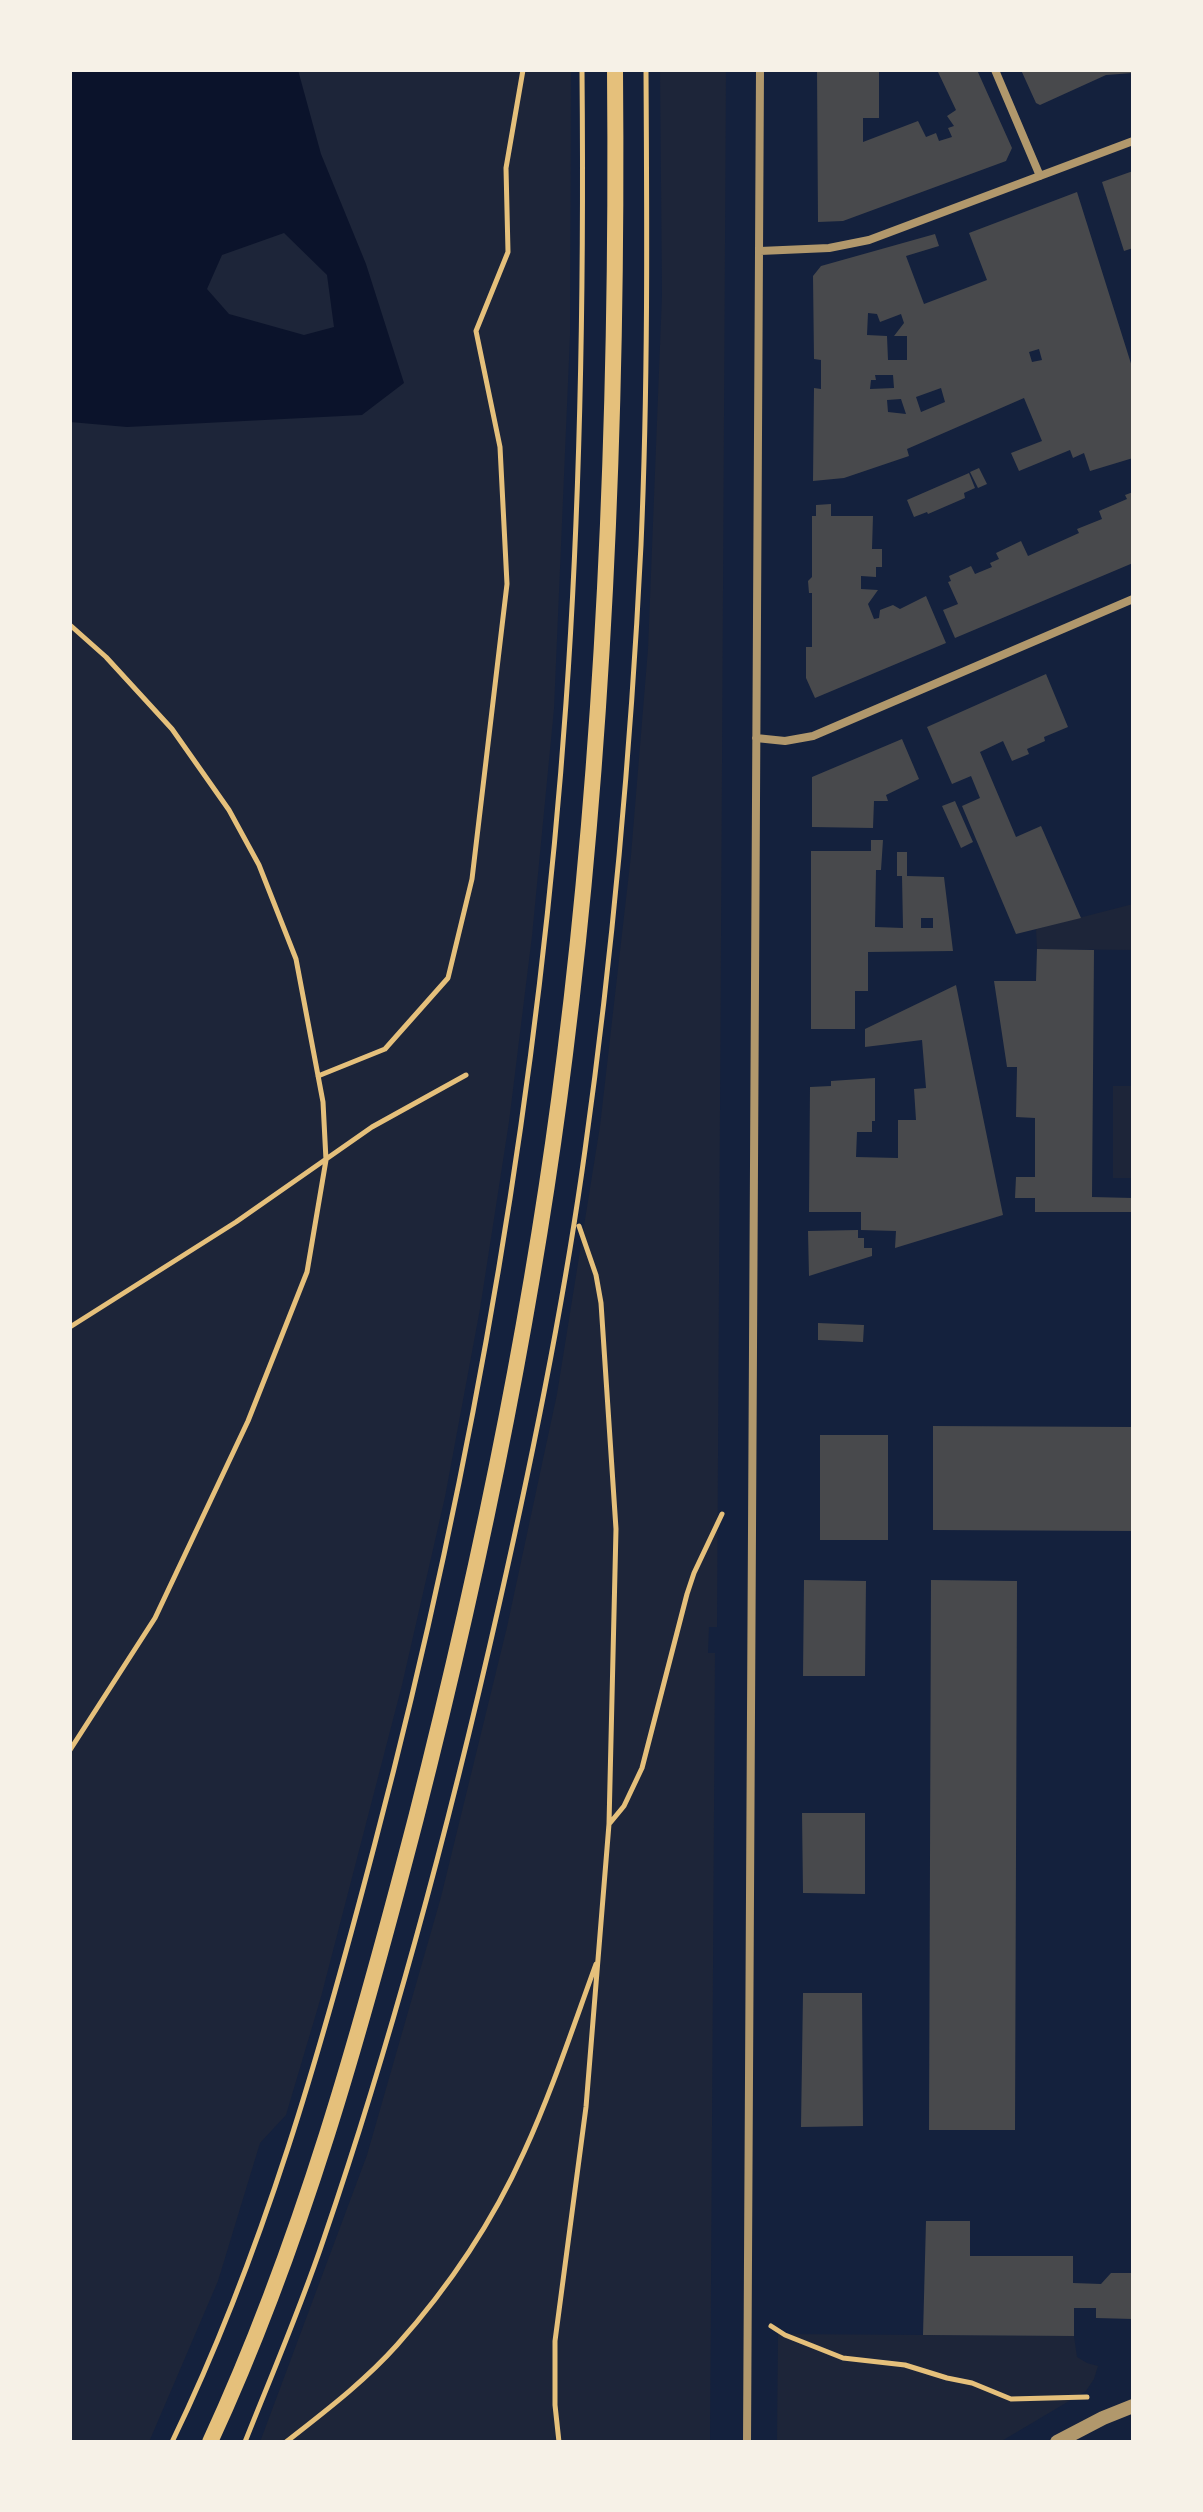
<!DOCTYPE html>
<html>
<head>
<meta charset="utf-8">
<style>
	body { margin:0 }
	#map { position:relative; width:1203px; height:2512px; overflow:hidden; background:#14213d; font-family:Georgia,serif }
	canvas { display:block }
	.frame { position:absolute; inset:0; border:72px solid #f6f1e7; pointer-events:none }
</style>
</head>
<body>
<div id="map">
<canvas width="1203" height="2512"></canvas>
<div class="frame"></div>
</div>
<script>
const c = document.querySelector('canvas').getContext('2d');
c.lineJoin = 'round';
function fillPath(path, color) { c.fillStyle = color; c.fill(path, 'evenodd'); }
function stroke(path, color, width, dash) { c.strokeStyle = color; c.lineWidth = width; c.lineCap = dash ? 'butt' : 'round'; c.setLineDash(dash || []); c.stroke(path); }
const green = new Path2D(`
	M70,70h501l-1,266 -16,373 -22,227 -23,186 -29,187 -35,188 -43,188 -81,312 -35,118 -26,28 -42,138 -69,161h-79z
	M660,70h66l-9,1557h-8l-1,26h7l-5,789h-450l107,-287 74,-258 66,-270 50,-233 43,-268 31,-271 17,-206 14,-354z
	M1133,904v46l-96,-1 -1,-20z
	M1113,1086h20v92h-20z
	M778,2334l296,2 3,21 10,6 11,3 -4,13 -8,12 -86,51h-223z`);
const water = new Path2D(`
	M70,70h228l23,84 45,110 38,119 -42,32 -235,12 -57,-5zM284,233l43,42 7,52 -30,8 -75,-21 -22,-25 15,-34z`);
const building = new Path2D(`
	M817,70h62v48h-16v24l55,-21 8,16 10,-4 3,8 13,-4 -4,-9 6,-2 -7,-10 9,-6 -18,-38 39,-2 35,78 -6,13 -163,60 -25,1z
	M1021,70h112v3l-27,2 -66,30 -4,-2z
	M1133,171v77l-9,3 -22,-69z
	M1077,192l56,178v88l-43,13 -6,-18 -11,5 -3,-8 -51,21 -8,-18 31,-12 -18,-43 -117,51 2,7 -65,22 -31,3 1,-93 7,1v-29l-7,-1 -1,-83 8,-10 114,-32 4,12 -33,10 18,48 63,-24 -18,-47zM868,313l9,1 3,8 21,-8 3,9 -10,13h13v24h-19l-1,-24 -20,-1zM1039,349l3,11 -10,2 -3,-10zM875,375h18l1,13 -24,1 1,-9h5zM941,388l4,14 -24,10 -5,-15zM901,399l5,15 -18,-2 -1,-12z
	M979,468l8,16 -9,4 -8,-16z
	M969,473l6,15 -11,5 1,5 -37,16 -1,-2 -13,5 -7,-17z
	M1133,492v71l-178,75 -12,-28 15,-6 -10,-22 3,-1 -2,-5 22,-10 4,8 17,-7 -2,-4 9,-4 -3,-6 25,-12 7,15 51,-23 -2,-4 25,-10 -3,-8 28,-12 -2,-4z
	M831,504v12h42l-1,33h10v18h-6v10l-15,-1v13l17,1 -10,14 6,15 5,-1 1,-8 13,-5 7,4 26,-13 20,47 -131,55 -9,-20v-31h6v-54h-3l-1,-12 4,-4v-61h4v-11z
	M1046,674l22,53 -24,10 1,4 -18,8 2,5 -17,7 -9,-20 -23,11 36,85 25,-11 40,92 -65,16 -54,-128 18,-8 -9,-22 -19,8 -25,-57z
	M902,739l17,40 -33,16 2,6h-14l-1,27 -61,-1v-50z
	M955,801l18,41 -12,6 -19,-42z
	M871,840h12l-2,30h-5l-1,57 28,1 -1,-52h-5v-24h10v24l37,1 9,74 -85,1v39h-13v38h-44v-178h60zM921,918h12v10h-12z
	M1037,949l57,1 -2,247 41,1v14h-98v-14h-20l1,-21h19v-59l-19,-1 1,-50h-10l-13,-86h42z
	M956,985l47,230 -108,33 1,-17 -35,-1v-18h-52l1,-125 21,-1v-5l44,-3v43h-3v11h-15l-1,25 42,1v-38h18l-2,-31 12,-1 -4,-48 -57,7v-18z
	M858,1230v8h6v10h8v8l-63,20 -1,-45z
	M818,1323l46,2 -1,17 -45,-2z
	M933,1426l200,1v104l-200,-1z
	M820,1435h68v105h-68z
	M804,1580l62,1 -1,95h-62z
	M931,1580l86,1 -2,549h-86z
	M802,1813h63v81l-62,-1z
	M803,1993h59l1,133 -62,1z
	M926,2221h44v35h103v27l28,1 10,-11h22v46l-37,-1v-10h-22v28l-151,-1z`);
const path = new Path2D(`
	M70,625l36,32 66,72 57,81 30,55 37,94 27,143 3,58 -19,112 -59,149 -93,197 -85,132
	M318,1076l67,-27 63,-71 24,-99 35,-295 -7,-137 -24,-116 32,-79 -2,-84 17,-98
	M70,1327l166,-105 136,-95 94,-52
	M610,1823l14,-17 18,-38 45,-174 7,-21 28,-59
	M771,2326l14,9 58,23 62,7 42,13 25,5 39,16 76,-2
	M172,2442c92,-190 150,-396 203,-599 98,-373 164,-755 191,-1140 15,-210 18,-422 16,-633
	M245,2442c27,-68 56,-135 79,-204 71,-208 127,-420 175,-633 34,-150 65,-302 86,-455 28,-200 46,-403 56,-605 7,-158 6,-317 5,-475
	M286,2442c38,-30 78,-60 111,-97 51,-57 95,-122 127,-193 28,-61 49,-125 72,-188
	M559,2442l-4,-37v-64l31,-234 23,-283 7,-295 -15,-226 -5,-28 -17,-49`);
const minor = new Path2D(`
	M995,70l45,106
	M760,251l69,-3 40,-8 264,-99
	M756,738l29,3 28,-5 320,-137
	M747,2442l13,-2372`);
const tertiary = new Path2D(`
	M1057,2442l46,-24 30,-12`);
const secondary = new Path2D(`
	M210,2442c92,-199 151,-412 206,-624 64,-251 117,-506 149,-764 41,-327 53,-655 50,-984`);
fillPath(green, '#1d2539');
fillPath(water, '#0b132b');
fillPath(building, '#48494c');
stroke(path, '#e5c07b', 5);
stroke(minor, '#b1986c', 8);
stroke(tertiary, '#b1986c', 14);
stroke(secondary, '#e5c07b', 16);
</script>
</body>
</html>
